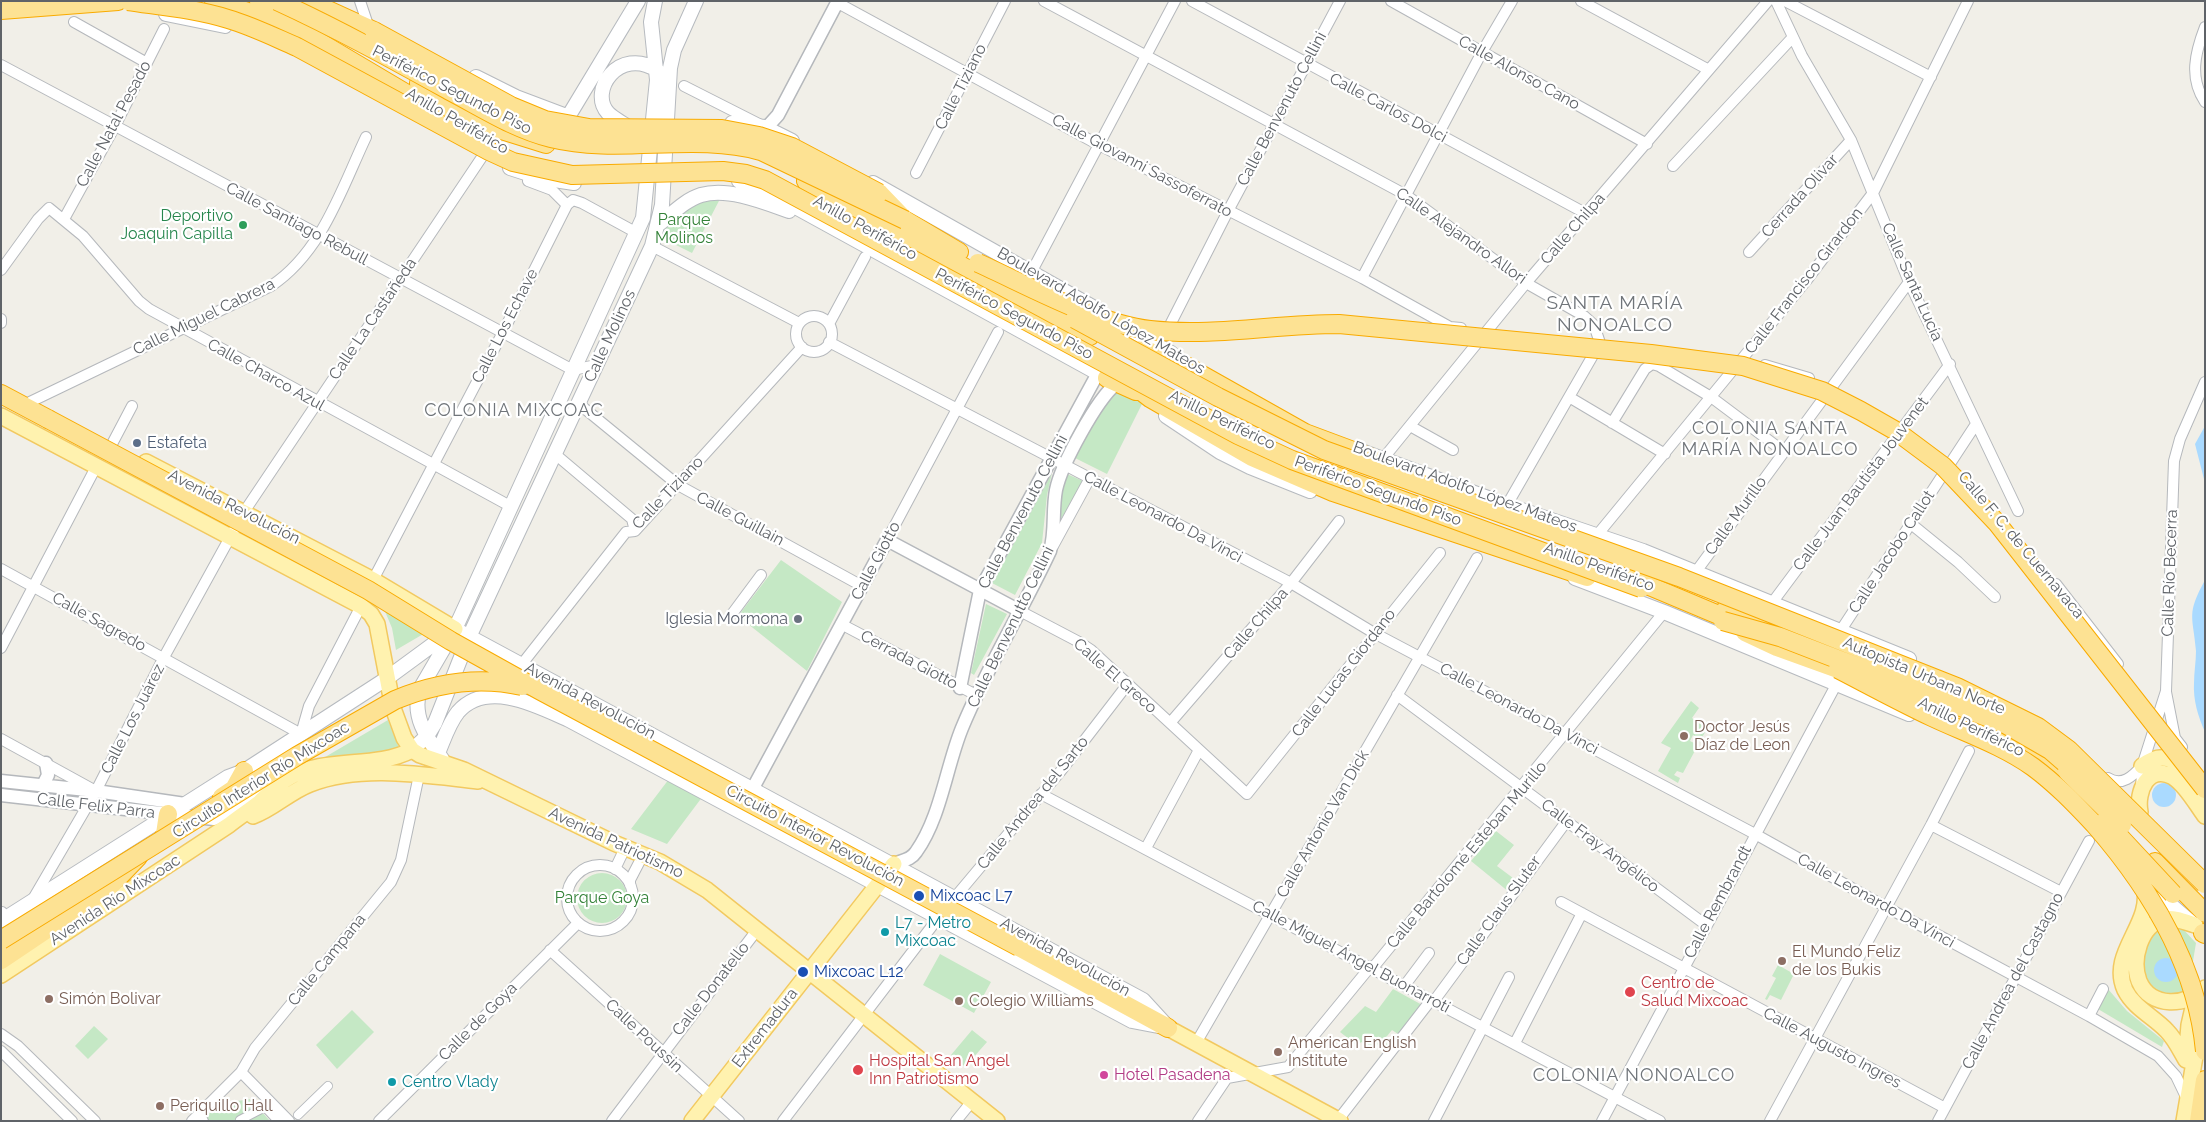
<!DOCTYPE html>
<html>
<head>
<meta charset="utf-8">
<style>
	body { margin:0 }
	#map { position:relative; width:2206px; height:1122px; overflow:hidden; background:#f1efe8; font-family:Raleway,sans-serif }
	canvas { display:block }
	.frame { position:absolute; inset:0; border:2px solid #5f6368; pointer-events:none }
</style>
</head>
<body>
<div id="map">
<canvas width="2206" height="1122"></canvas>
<div class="frame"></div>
</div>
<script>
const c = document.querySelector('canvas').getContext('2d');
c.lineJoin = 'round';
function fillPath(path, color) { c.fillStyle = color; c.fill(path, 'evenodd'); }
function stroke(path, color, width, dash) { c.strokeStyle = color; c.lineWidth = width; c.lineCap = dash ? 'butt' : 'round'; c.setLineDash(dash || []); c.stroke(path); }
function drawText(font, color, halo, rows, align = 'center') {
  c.font = font + ' Raleway,sans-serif'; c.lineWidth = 4.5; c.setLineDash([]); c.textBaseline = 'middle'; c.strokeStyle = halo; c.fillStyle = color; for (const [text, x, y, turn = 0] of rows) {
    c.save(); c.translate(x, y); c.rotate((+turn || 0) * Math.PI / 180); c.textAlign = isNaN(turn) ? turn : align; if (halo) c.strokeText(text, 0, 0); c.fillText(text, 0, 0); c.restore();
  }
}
const green = new Path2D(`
	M721,197l-29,56 -34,-17c14,-29 34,-34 63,-39z
	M1116,390l9,3 17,11 -35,70 -32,-16 30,-56z
	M1052,473l-5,22 -5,48 -27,52 -23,-12z
	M1067,474l16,7 -27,47 3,-27z
	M781,560l61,42 -35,69 -69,-55z
	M986,604l21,10 -33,61 -3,-2z
	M384,609l41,24 -29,17 -4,-22z
	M1691,701l8,7 -7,10 15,11 -6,10 -8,-4 -3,6 8,4 -15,28 -6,-2 -3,4 6,3 -2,5 -20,-12 13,-23 -10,-5z
	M388,720l11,28 -84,15z
	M669,779l34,17 -36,48 -36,-15z
	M1496,831l18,14 -17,21 20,15 -8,11 -38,-31z
	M577 898a25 25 0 1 1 50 0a25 25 0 1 1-50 0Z
	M2164,924l18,4 14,15 -9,54 -22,2 -22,-17 1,-39z
	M940,954l51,28 -17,31 -51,-28z
	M1778,965l16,9 -13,26 -11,-5 -3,5 -2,-1 11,-21 -4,-2z
	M1393,989l31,17 -23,30 -9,-6 -9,11 9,7 -2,2 -10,-8 -6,7 -13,-7 -3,4 -18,-14 25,-26 11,6z
	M2108,989l19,22 37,30 -2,6 -64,-38z
	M352,1010l22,22 -37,37 -21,-24z
	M94,1026l14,13 -20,20 -13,-13z
	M972,1030l15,12 -22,25 -14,-12z
	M250,1099l20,22h-69l18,-17z`);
const water = new Path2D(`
	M2205,426v57l-10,-39z
	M2205,580v152c-7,-16 -12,-32 -11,-49 0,-11 2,-21 2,-32 -3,-36 -10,-36 9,-71z
	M2152 795a12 12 0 1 1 24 0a12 12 0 1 1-24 0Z
	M2154 970a12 12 0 1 1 24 0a12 12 0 1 1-24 0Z`);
const pedestrian = new Path2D(`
	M298,1115l30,-29
	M203,1119l1,2
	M240,1120l25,-13 13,14`);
const minor = new Path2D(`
	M360,1l7,21
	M1044,1l362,194 120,88 58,33 10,9 6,18 -93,162
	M1192,1l393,212
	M1391,1l256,143
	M1581,1l128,69
	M1776,1l26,55 49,84 58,142 109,229
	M1785,1l146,76
	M838,3l261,142 263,133 88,49 11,1
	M74,22l73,41
	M2205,27c-10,26 -16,51 0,75
	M1,65l572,305 23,-5
	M684,86l75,38
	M1673,166l120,-129
	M916,173l89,-172
	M528,181l24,9 15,15
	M64,219l51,-93 49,-97
	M652,246l147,77
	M1749,252l102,-112
	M1,270l37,-51 11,-11 34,28 56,65 10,8 361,197
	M1032,271l143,-270
	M1362,278l120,-226 30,-51
	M796 334a18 18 0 1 1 36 0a18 18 0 1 1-36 0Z
	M1,319v4
	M829,324l36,-67
	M1170,325l58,-114 112,-210
	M829,342l462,241 83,50 381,201 131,73 203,109 69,40 18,20 11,23
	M1765,365l44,13
	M1569,397l96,57
	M30,402l241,-116c51,-34 70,-96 95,-149
	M579,404l99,81 184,101
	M1612,423l33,-54 7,-5 7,2 52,31 72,54
	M1410,426l43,24
	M112,444l20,-38
	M555,454l77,65 3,12
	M1382,460l144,-177 242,-282
	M1910,523l48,39 37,35
	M1598,534l208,-253 67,-88 95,-192
	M887,540l111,-208
	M1053,546l37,-68
	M1,569l300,165 8,-28 52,-100
	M1695,573l214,-291
	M373,580l129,-246 65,-129 6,-5 9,3 55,30
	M2056,584l62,80
	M1772,603l178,-239
	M1020,611l59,31 12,8 156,144 193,-241
	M732,614l29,-39
	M841,624l135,71
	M1841,630l135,-206
	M1,648l95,-181
	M522,664l104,-132 9,-1 167,-184
	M2166,692l9,46 7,9
	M1397,695l309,230
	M1170,723l121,-140 48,-62
	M1,739l91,50
	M2108,778c14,9 25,-2 34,-12
	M2141,787l2,-24 23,-72 8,-230 6,-22 25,-57
	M1041,794l619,327
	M1931,825l130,67
	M1146,848l53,-98
	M567 898a33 33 0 1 1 66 0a33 33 0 1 1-66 0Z
	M615,869l10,-21
	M630,885v-5l13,-25
	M33,899l63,-108 68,-134 80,-145 240,-358
	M951,902l109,-130 67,-87
	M1561,902l384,206
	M1,912h1
	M550,950l189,171
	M1405,985l24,-32
	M1434,1001l132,-179
	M2089,1016l14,-27
	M1,1034l17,12 77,75
	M1196,1043l281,-485
	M1515,1043l67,-130
	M1,1051l71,70
	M241,1072l48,49
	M1338,1120l93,-120
	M192,1121l49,-49 14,-24 136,-166 10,-22 18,-85
	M379,1121l199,-198
	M612,1121l145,-191
	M783,1121l159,-208
	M956,1121l17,-21
	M1198,1121l29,-43 61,-11 78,-95 10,-8 288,-352
	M1434,1121l75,-144
	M1602,1121l234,-436
	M1770,1121l161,-296 38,-74
	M1938,1121l151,-280`);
const tertiary = new Path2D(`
	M764,127l5,-2 9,-10 60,-114
	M960,688l20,-98 118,-217
	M1,781l95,10 89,13
	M43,785l5,-10 -2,-12
	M753,788l134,-248 133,71
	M1,795l213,24 57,-31
	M894,864c8,-4 16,-3 22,-12 25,-35 30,-85 46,-124 25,-61 60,-117 88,-177 6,-20 2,-40 6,-61 5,-25 41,-91 60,-106`);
const secondary = new Path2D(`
	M166,14l59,12
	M476,77l40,20 53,20
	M568,117l70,-116
	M732,123l32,4 28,14
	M625,125c-6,-4 -12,-7 -17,-12 -20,-22 11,-67 49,-43
	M510,168l31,10 33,5
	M739,181l22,7 353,194
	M873,183l225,127
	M659,224c13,-10 26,-24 42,-29 27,-8 63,7 88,16
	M1129,329l42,24
	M1166,416l54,36 30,15 60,24
	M1364,452l143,53 136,46 266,108
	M1575,578l89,34 245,102
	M455,629l688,371 22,24
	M412,750l15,-14 8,-13 34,-86 183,-391 10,-41 8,-137 4,-18 22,-49
	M438,753c6,-14 11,-30 20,-41 29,-33 80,-6 111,8l563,301 26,5
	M442,759c-15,-21 -31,-43 -22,-70l35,-60 188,-411 14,-138 -6,-58 4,-21
	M2143,881l50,43
	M1,921l227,-144 16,-6 142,-92 64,-47`);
const primary = new Path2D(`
	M1,416l360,190 10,8 6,10 16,84 11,30 8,12 8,5 44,15 150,73 46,19 47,28 290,231
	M146,462l227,118 82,49
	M2142,766c31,-24 46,10 63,32
	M2140,812c-4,-20 8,-49 33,-35 13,8 23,27 32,39
	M253,816c20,-7 36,-24 57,-32 52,-20 113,-9 168,-3
	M2144,887c10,36 -36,66 -19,103 9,18 29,27 42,41 8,8 13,19 19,29
	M2195,925c-10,-3 -20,-8 -31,-6 -24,6 -33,41 -25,62 12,28 48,25 66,7
	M1,975l228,-150c10,-8 21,-15 31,-23 16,-15 24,-25 46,-32 35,-11 73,-3 106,-20
	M1168,1028l172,93
	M2186,1060l3,-35 6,-26
	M692,1121l202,-257
	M2184,1121l15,-88`);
const motorway = new Path2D(`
	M214,1l80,26 194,115
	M259,1l31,13
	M308,1l66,30
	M1,10l117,-9
	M419,83l79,46 48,15
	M806,181l284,155
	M879,193l26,27 54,32
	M1143,349l43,17 119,67 67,25
	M1107,378l29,13
	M1128,381l22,17 102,59 81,35 254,85
	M1,394l47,25
	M1628,577l112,47
	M1727,607l76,30
	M1745,632l32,15 61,22
	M1906,696l74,32 40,20 63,47
	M222,797l12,-8 10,-18
	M165,834l3,-20
	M2155,862l50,51
	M2203,933l2,1
	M1019,947l149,81
	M1,960l107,-72 30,-31
	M2199,1121l6,-41`);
const motorwayBridge = new Path2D(`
	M128,1c34,5 68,8 100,18 24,7 46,18 69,28l192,104 24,11 59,13 151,-4 23,3 19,6 473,255 54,25 349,128
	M277,1c59,27 115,58 171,89 33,17 66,39 103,48 68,17 142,-6 210,13l144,69
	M374,31l137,75 34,14 44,8 133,1 37,7 33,11 87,46
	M978,263c49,22 119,61 172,67 63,7 126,-6 189,-6l312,30 92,12 79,25 39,20 35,20 47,35 54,57 208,266
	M1075,319l143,78 106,53 355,127 278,110 81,40 31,23 136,134
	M48,419l320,171 83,51 88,49 480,257
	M1723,621l57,16 225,87 45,26 30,26
	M1838,669c31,16 62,33 94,48 34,16 70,28 101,50 23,17 42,37 61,57 56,64 103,141 111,227
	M2067,771l55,54
	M2105,821l68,73
	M1,940l296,-184 98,-56c41,-17 84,-24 127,-14`);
const markers = [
	[243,225,5,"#2e9e5b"],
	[137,443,5,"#5c6f8a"],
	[798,619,5,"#6b7280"],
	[1684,736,5,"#8d6e63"],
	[919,896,6,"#1a4fb4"],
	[885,932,5,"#0f9aa8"],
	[1782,961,5,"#8d6e63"],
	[803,972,6,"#1a4fb4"],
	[1630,992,6,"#e0444e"],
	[49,999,5,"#8d6e63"],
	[959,1001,5,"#8d6e63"],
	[1278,1052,5,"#8d6e63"],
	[858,1070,6,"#e0444e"],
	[1104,1075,5,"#d1479c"],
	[392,1082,5,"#0f9aa8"],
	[160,1106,5,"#8d6e63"]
];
const streetNames = [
	["Calle Alonso Cano",1519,73,29],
	["Calle Tiziano",961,87,-63],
	["Periférico Segundo Piso",452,90,27],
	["Calle Carlos Dolci",1388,108,28],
	["Calle Benvenuto Cellini",1282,109,-62],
	["Anillo Periférico",457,121,30],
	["Calle Natal Pesado",114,124,-62],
	["Calle Giovanni Sassoferrato",1142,166,28],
	["Cerrada Olivar",1800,196,-48],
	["Calle Santiago Rebull",297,224,28],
	["Anillo Periférico",865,228,29],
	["Calle Chilpa",1573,229,-49],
	["Calle Alejandro Allori",1461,236,35],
	["Calle Francisco Girardon",1804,281,-52],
	["Calle Santa Lucía",1912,282,66],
	["Boulevard Adolfo López Mateos",1101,311,30],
	["Periférico Segundo Piso",1014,314,28],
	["Calle Miguel Cabrera",204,317,-26],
	["Calle La Castañeda",373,319,-56],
	["Calle Los Echave",505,326,-63],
	["Calle Molinos",610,336,-65],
	["Calle Charco Azul",266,375,29],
	["Anillo Periférico",1222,420,26],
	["Calle Juan Bautista Jouvenet",1861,484,-53],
	["Boulevard Adolfo López Mateos",1465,487,20],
	["Periférico Segundo Piso",1378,491,20],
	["Calle Tiziano",668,493,-46],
	["Avenida Revolución",234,507,27],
	["Calle Benvenuto Cellini",1023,512,-62],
	["Calle Murillo",1736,516,-54],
	["Calle Leonardo Da Vinci",1163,517,28],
	["Calle Guillain",740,519,28],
	["Calle F. C. de Cuernavaca",2021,545,50],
	["Calle Jacobo Callot",1892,552,-57],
	["Calle Giotto",876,561,-62],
	["Anillo Periférico",1599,567,20],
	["Calle Río Becerra",2170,573,-88],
	["Calle Sagredo",99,622,29],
	["Calle Chilpa",1256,624,-49],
	["Calle Benvenutto Cellini",1011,627,-64],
	["Cerrada Giotto",909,660,28],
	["Calle Lucas Giordano",1344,673,-52],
	["Calle El Greco",1115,676,41],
	["Autopista Urbana Norte",1924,676,23],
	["Avenida Revolución",590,701,28],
	["Calle Leonardo Da Vinci",1519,709,28],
	["Calle Los Juárez",133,719,-63],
	["Anillo Periférico",1971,727,26],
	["Circuito Interior Río Mixcoac",261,780,-32],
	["Calle Andrea del Sarto",1033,803,-51],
	["Calle Felix Parra",96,806,7],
	["Calle Antonio Van Dick",1323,824,-60],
	["Circuito Interior Revolución",815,836,28],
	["Avenida Patriotismo",616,843,25],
	["Calle Fray Angélico",1600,846,37],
	["Calle Bartolomé Esteban Murillo",1467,855,-50],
	["Avenida Río Mixcoac",115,900,-33],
	["Calle Leonardo Da Vinci",1876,901,29],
	["Calle Rembrandt",1718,902,-62],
	["Calle Claus Sluter",1499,911,-54],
	["Avenida Revolución",1065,957,29],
	["Calle Miguel Ángel Buonarroti",1351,957,28],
	["Calle Campana",327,960,-51],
	["Calle Andrea del Castagno",2013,981,-62],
	["Calle Donatello",711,989,-52],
	["Calle de Goya",478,1022,-45],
	["Extremadura",765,1028,-52],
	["Calle Poussin",644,1036,43],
	["Calle Augusto Ingres",1832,1048,28]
];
const leisureNames = [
	["Deportivo",233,216],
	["Joaquin Capilla",233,234]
];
const parkNames = [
	["Parque",684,220],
	["Molinos",684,238],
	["Parque Goya",602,898]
];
const serviceNames = [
	["Estafeta",147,443]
];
const worshipNames = [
	["Iglesia Mormona",788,619]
];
const educationNames = [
	["Doctor Jesús",1694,727],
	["Díaz de Leon",1694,745],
	["El Mundo Feliz",1792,952],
	["de los Bukis",1792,970],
	["Simón Bolivar",59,999],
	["Colegio Williams",969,1001],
	["American English",1288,1043],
	["Institute",1288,1061],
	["Periquillo Hall",170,1106]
];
const transitNames = [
	["Mixcoac L7",930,896],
	["Mixcoac L12",814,972]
];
const cultureNames = [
	["L7 - Metro",895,923],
	["Mixcoac",895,941],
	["Centro Vlady",402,1082]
];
const healthNames = [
	["Centro de",1641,983],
	["Salud Mixcoac",1641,1001],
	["Hospital San Angel",869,1061],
	["Inn Patriotismo",869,1079]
];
const hotelNames = [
	["Hotel Pasadena",1114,1075]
];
const neighbourhoodNames = [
	["COLONIA MIXCOAC",514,411],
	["COLONIA SANTA",1770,429],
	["MARÍA NONOALCO",1770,450],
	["COLONIA NONOALCO",1634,1076]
];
const quarterNames = [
	["SANTA MARÍA",1615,303],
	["NONOALCO",1615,325]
];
fillPath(green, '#c5e8c5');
fillPath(water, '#aadaff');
stroke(pedestrian, '#b5b8bc', 10);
stroke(minor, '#b5b8bc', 12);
stroke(tertiary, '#b5b8bc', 15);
stroke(secondary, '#b6babf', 16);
stroke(primary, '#f2c960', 18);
stroke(motorway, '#f9ab00', 20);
stroke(pedestrian, '#fff', 8);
stroke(minor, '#fff', 10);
stroke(tertiary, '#fff', 12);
stroke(secondary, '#fff', 14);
stroke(primary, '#fff2af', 15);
stroke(motorway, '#fde293', 18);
stroke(motorwayBridge, '#f9ab00', 20, []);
stroke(motorwayBridge, '#fde293', 18);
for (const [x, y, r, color] of markers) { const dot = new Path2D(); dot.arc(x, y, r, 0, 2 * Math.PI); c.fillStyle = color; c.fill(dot); stroke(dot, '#fff', 2); }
drawText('16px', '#5f6368', '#fff', streetNames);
drawText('16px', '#27864d', '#fff', leisureNames, 'right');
drawText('16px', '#348238', '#fff', parkNames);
drawText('16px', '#4e5e75', '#fff', serviceNames, 'left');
drawText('16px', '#5b616d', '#fff', worshipNames, 'right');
drawText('16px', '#785e54', '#fff', educationNames, 'left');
drawText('16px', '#164399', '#fff', transitNames, 'left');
drawText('16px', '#0d838f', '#fff', cultureNames, 'left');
drawText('16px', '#be3a42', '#fff', healthNames, 'left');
drawText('16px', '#b23c85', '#fff', hotelNames, 'left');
c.letterSpacing = '1px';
drawText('18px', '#70757a', '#fff', neighbourhoodNames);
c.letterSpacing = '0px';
c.letterSpacing = '1px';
drawText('19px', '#70757a', '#fff', quarterNames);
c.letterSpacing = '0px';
</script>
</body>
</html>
